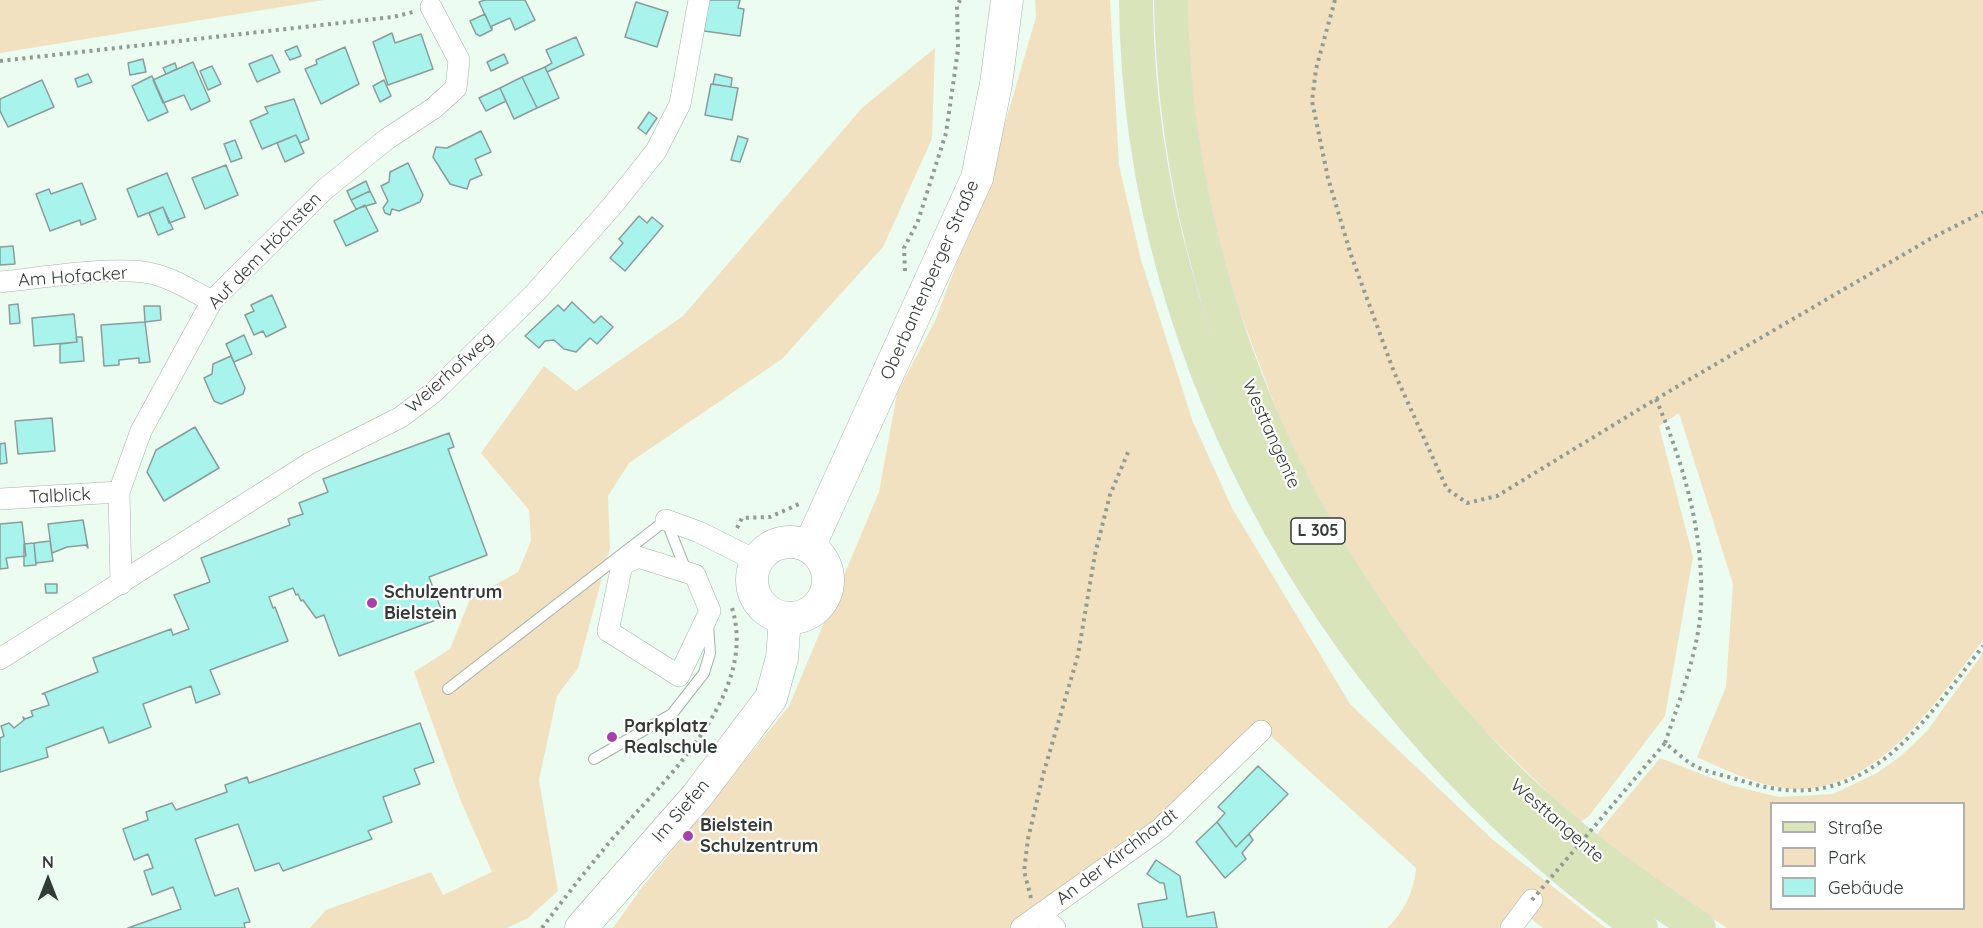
<!DOCTYPE html>
<html>
<head>
<meta charset="utf-8">
<style>
	body { margin:0 }
	#map { position:relative; width:1983px; height:928px; overflow:hidden; background:#ecfcf0; font-family:Quicksand,sans-serif }
	canvas { display:block }
	.legend { position:absolute; left:1770px; top:802px; width:195px; height:108px; box-sizing:border-box; background:#fff; border:2px solid #aeb0ae; margin:0; padding:8px 10px; list-style:none; font-size:18px; color:#343a35 }
	.legend li { display:flex; align-items:center; gap:12px; height:30px }
	.legend b { width:30px; border:2px solid #aeb0ae }
	.north { position:absolute; left:18px; top:850px; width:60px; height:60px; -webkit-text-stroke:4px #fff; paint-order:stroke; rotate:0deg; font-size:16px; font-weight:700; line-height:24px; text-align:center; color:#343a35 }
	.north::after { content:''; display:block; margin:auto; width:21px; height:27px; background:#343a35; clip-path:polygon(50% 0,100% 100%,50% 72%,0 100%) }
</style>
</head>
<body>
<div id="map">
<canvas width="1983" height="928"></canvas>
<ul class="legend">
<li><b style="height:8px;background:#dae4ba"></b>Straße</li>
<li><b style="height:16px;background:#f2e1c0"></b>Park</li>
<li><b style="height:16px;background:#a8f4ed"></b>Gebäude</li>
</ul>
<div class="north">N</div>
</div>
<script>
const c = document.querySelector('canvas').getContext('2d');
c.lineJoin = 'round';
function fillPath(path, color) { c.fillStyle = color; c.fill(path, 'evenodd'); }
function stroke(path, color, width, dash) { c.strokeStyle = color; c.lineWidth = width; c.lineCap = dash ? 'butt' : 'round'; c.setLineDash(dash || []); c.stroke(path); }
function drawText(font, color, halo, rows, align = 'center') {
  c.font = font + ' Quicksand,sans-serif'; c.lineWidth = 4.5; c.setLineDash([]); c.textBaseline = 'middle'; c.strokeStyle = halo; c.fillStyle = color; for (const [text, x, y, turn = 0] of rows) {
    c.save(); c.translate(x, y); c.rotate((+turn || 0) * Math.PI / 180); c.textAlign = isNaN(turn) ? turn : align; if (halo) c.strokeText(text, 0, 0); c.fillText(text, 0, 0); c.restore();
  }
}
const green = new Path2D(`
	M0,0h324l-324,53z
	M1035,0h75l9,165 22,95 52,162 39,86 118,196 143,136 113,88h-63l-22,-17 -13,17h-121c16,-13 28,-40 29,-60l-152,-138 -116,104 -133,94h-402l27,-38 149,-184 90,-214 18,-99 39,-74 57,-154 43,-148z
	M1187,0h796v640c-44,57 -91,134 -168,148 -39,7 -83,-15 -118,-31l29,-70 7,-103 -54,-171 -20,13 34,131 -28,159 -76,100 -10,7 -136,-133 -77,-103 -76,-141 -63,-169 -24,-97 -16,-135z
	M935,48l-3,91 -49,108 -101,112 -153,104 -21,33 2,52 -32,120 -21,28 -18,84 19,111 -30,27 -21,10h-197l16,-18 105,-38 12,23 49,-23 -32,-73 -46,-127 36,-23 20,-50 48,-27 13,-31 -2,-31 -48,-57 63,-87 32,25 107,-75 179,-208z
	M1983,653v275h-256l-102,-66 -29,-27 64,-77 70,27 49,12 54,-3 44,-21 25,-18 25,-24zM1772,804h192v104h-192z`);
const building = new Path2D(`
	M485,0h40l10,20 -20,10 -5,-12 -18,8v4l-13,-28z
	M708,0h32l-2,8 6,1 -4,27 -36,-5z
	M636,2l32,10 -11,35 -32,-10z
	M485,14l7,16 -12,6 -4,-2 -6,-13z
	M392,33l3,10 26,-9 12,35 -45,16 -15,-43z
	M576,37l8,18 -37,17 -2,-5 7,-4 -6,-13z
	M297,46l4,10 -11,4 -5,-9z
	M345,47l14,37 -38,20 -16,-35 12,-5 -1,-4z
	M504,54l4,9 -17,8 -4,-9z
	M272,55l8,17 -23,10 -8,-18z
	M143,59l3,13 -16,3 -2,-12z
	M193,62l17,39 -19,9 -7,-15 -21,8 -10,-23z
	M175,63l2,6 -11,5 -3,-6z
	M212,66l9,18 -13,6 -8,-19z
	M545,67l14,31 -22,10 -15,-31z
	M88,74l4,8 -14,5 -3,-8z
	M715,74l17,4 -1,9 -18,-3z
	M152,76l16,36 -20,9 -16,-35z
	M522,77l15,31 -23,11 -14,-31z
	M42,80l12,27 -46,20 -8,-16v-12z
	M384,80l7,16 -11,6 -7,-16z
	M711,84l27,4 -6,32 -27,-5z
	M500,88l6,13 -20,10 -7,-13z
	M294,99l15,40 -9,4 -4,-8 -34,14 -12,-28 18,-8 -3,-6z
	M649,112l8,6 -11,16 -8,-6z
	M481,131l10,21 -16,7 7,16 -12,5 -3,9 -17,-5 -17,-27 3,-10 11,1z
	M296,135l8,18 -19,9 -8,-19z
	M738,136l10,3 -8,23 -9,-2z
	M235,140l7,18 -11,4 -7,-18z
	M408,163l15,32 -3,7 -21,9 -7,-2 -2,6 -5,-2 -2,-5 5,-7 -7,-15 8,-4 1,-10z
	M226,165l12,30 -33,14 -13,-31z
	M167,173l18,44 -16,6 -6,-16 -25,10 -11,-28z
	M366,181l4,10 -19,9 -4,-9z
	M82,183l14,36 -15,6 -1,-5 -30,11 -14,-37 13,-5 2,5z
	M370,191l6,12 -20,6 -5,-9z
	M365,205l13,26 -32,15 -12,-25z
	M163,207l10,22 -15,6 -9,-22z
	M639,216l8,7 5,-6 11,9 -38,45 -15,-13 13,-15 -4,-4z
	M13,246l2,18 -15,1v-18z
	M272,295l14,32 -20,10 -3,-6 -9,4 -9,-20 9,-4 -3,-6z
	M572,302l22,21 7,-7 12,11 -16,17 -7,-6 -14,14 -12,-3 -10,-9 -9,1 -6,7 -14,-12 33,-31 6,6z
	M18,304l2,19 -10,1 -1,-19z
	M144,306h16l1,14 -16,2z
	M74,314l3,28 -43,4 -2,-28z
	M145,322l5,40 -11,1v-5l-20,2v5l-15,1 -3,-41z
	M244,335l8,19 -18,8 -8,-18z
	M76,337h6l2,24 -24,2v-19l17,-2z
	M231,356l14,32 -2,6 -22,10 -7,-3 -10,-23 8,-4 1,-10z
	M52,418l3,33 -37,3 -3,-33z
	M195,427l24,41 -55,33 -17,-29 9,-22z
	M449,433l5,14 -6,2 39,106 -58,22 15,40 -105,39 -15,-41 -8,3 -13,-18 -2,1 -3,-7 -2,1 -3,-7 -24,9 4,11 2,-1 13,34 -78,29 10,24 -24,9 -5,-17 -48,18 8,23 -42,16 -6,-16 -57,21 2,9 -48,15v-34l4,-2 -3,-10 8,-3 5,5 10,-8 -1,-3 2,2 8,-3 -2,-5 18,-6 -4,-11h-3l56,-22 -5,-14 78,-29 2,6 16,-6 -15,-34 36,-13 -9,-24 89,-33 -2,-6 15,-5 -4,-11 29,-11 -5,-13z
	M5,443l2,20 -7,1v-20z
	M83,520l5,28 -2,-3 -19,2 -15,6 -4,-29z
	M22,522l4,34 -20,2 2,10 -8,1v-45z
	M50,541l3,20 -17,2 -2,-20z
	M34,543l2,22 -12,1v-22z
	M45,584h12v9h-11z
	M420,723l14,39 -20,7 6,15 -37,13 9,25 -24,9 4,8 -89,32 -4,-8 -24,8 -17,-47 -43,15 20,57 23,-8 12,34 -6,1 1,5h-117l53,-19 -8,-22 -21,8 -8,-24 9,-3 -5,-14 -14,6 -11,-31 25,-9 -2,-8 26,-9 4,7 51,-18 -2,-7 22,-8 2,6z
	M1258,766l30,28 -52,53 -19,-25 8,-9 -7,-6z
	M1217,822l19,25 13,-13 4,6 -11,13 4,6 -21,19 -29,-36z
	M1156,860l24,16 7,41 27,-5 3,16h-74l-5,-24 29,-5 -3,-16h-4l-13,-9z`);
const path = new Path2D(`
	M1335,0l-19,69 -4,32 16,77 23,77 43,117 53,117 20,14 30,-7 159,-97 274,-160 53,-27
	M0,61l393,-44 20,-5
	M905,271l-1,-23 14,-27 28,-88 12,-83 -1,-44 3,-6
	M1656,399c28,66 48,134 45,207 -2,43 -22,96 -36,137 8,6 16,14 25,20 15,10 39,13 56,19 118,37 174,-55 237,-136
	M737,528l5,-10 28,-1 29,-13
	M1031,898l-7,-27 4,-32 15,-64 35,-120 17,-101 15,-59 19,-45
	M542,928c23,-31 46,-60 71,-90 51,-57 146,-144 119,-230`);
const lane = new Path2D(`
	M448,689l218,-169 21,53
	M594,759l78,-45 32,-41 6,-20 -2,-29`);
const street = new Path2D(`
	M0,282c41,-4 111,-16 149,-9 22,4 43,18 63,28
	M0,499l119,-7
	M666,520l33,12 58,29
	M638,557l57,18 15,36 -31,65 -71,-45 14,-66z
	M121,584l-2,-92 22,-61 71,-130 113,-112 62,-50 47,-31 22,-20 3,-28 -28,-53
	M0,659l310,-196 91,-46 33,-25 101,-99 78,-88 43,-54 24,-47 19,-104
	M1041,914l14,14
	M1021,928l139,-99 101,-98
	M1511,928l21,-28`);
const secondary = new Path2D(`
	M752 580a38 38 0 1 1 76 0a38 38 0 1 1-76 0Z
	M809,547l168,-369 19,-94 11,-84
	M581,928l116,-132 74,-98 11,-40 3,-40`);
const primary = new Path2D(`
	M1136,0c3,369 208,717 505,928
	M1171,0c4,296 136,589 351,792 54,51 115,95 177,136`);
const pathBridge = new Path2D(`
	M1532,900l133,-157`);
const markers = [
	[372,603,6,"#a542a8"],
	[612,737,6,"#a542a8"],
	[688,836,6,"#a542a8"]
];
const shields = [
	[1318,531,54]
];
const shieldNames = [
	["L 305",1318,531]
];
const streetNames = [
	["Auf dem Höchsten",265,251,-46],
	["Am Hofacker",73,277,-4],
	["Oberbantenberger Straße",930,280,-66],
	["Weierhofweg",450,373,-42],
	["Westtangente",1271,434,66],
	["Talblick",60,496,-3],
	["Im Siefen",681,811,-49],
	["Westtangente",1557,821,41],
	["An der Kirchhardt",1117,857,-37]
];
const poiNames = [
	["Schulzentrum",384,593],
	["Bielstein",384,614],
	["Parkplatz",624,727],
	["Realschule",624,748],
	["Bielstein",700,826],
	["Schulzentrum",700,847]
];
fillPath(green, '#f2e1c0');
fillPath(building, '#a8f4ed');
stroke(building, '#899d9b', 1.5);
stroke(lane, '#a4b3a8', 12);
stroke(street, '#a4b3a8', 22);
stroke(secondary, '#a4b3a8', 33);
stroke(primary, '#dfdfdf', 34);
stroke(path, '#909b93', 4, [3, 4.5]);
stroke(lane, '#fff', 10);
stroke(street, '#fff', 21);
stroke(secondary, '#fff', 32);
stroke(primary, '#dae4ba', 33);
stroke(pathBridge, '#909b93', 4, [3, 4.5]);
for (const [x, y, r, color] of markers) { const dot = new Path2D(); dot.arc(x, y, r, 0, 2 * Math.PI); c.fillStyle = color; c.fill(dot); stroke(dot, '#fff', 2); }
for (const [x, y, w] of shields) { const box = new Path2D(); box.roundRect(x - w / 2, y - 13, w, 26, 4.5); c.fillStyle = '#fff'; c.fill(box); stroke(box, '#343a35', 1.5); }
drawText('bold 16px', '#343a35', null, shieldNames);
drawText('18px', '#343a35', '#fff', streetNames);
drawText('bold 18px', '#343a35', '#fff', poiNames, 'left');
</script>
</body>
</html>
